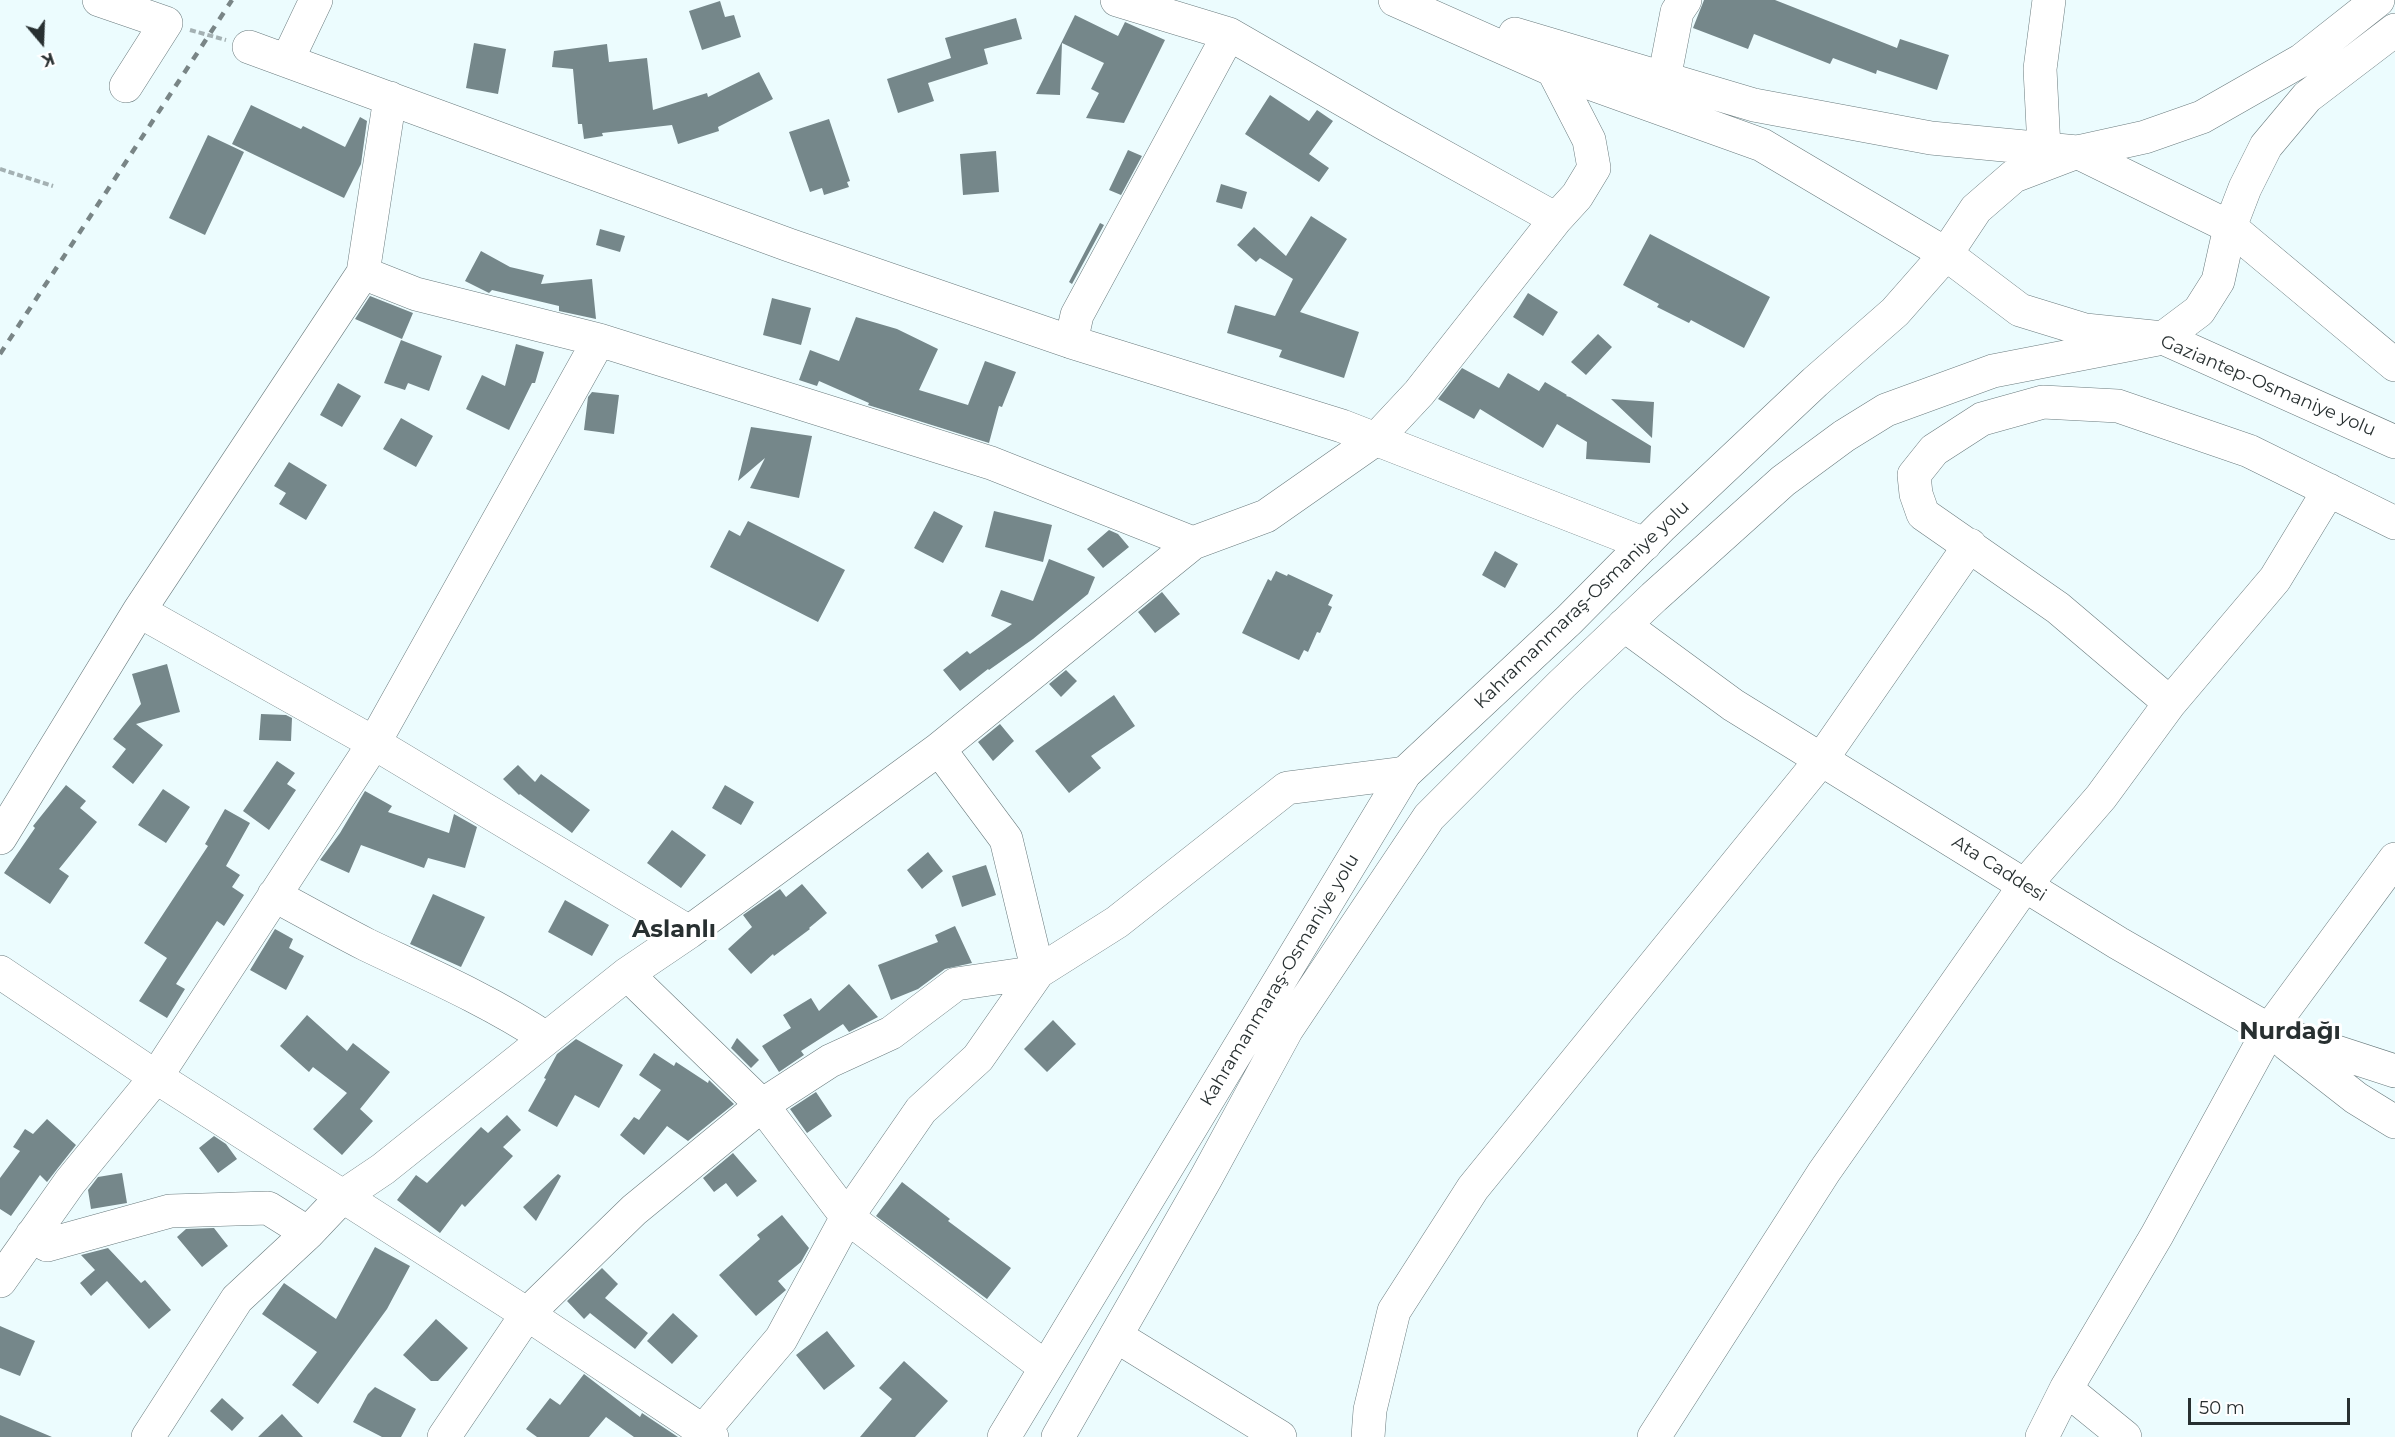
<!DOCTYPE html>
<html>
<head>
<meta charset="utf-8">
<style>
	body { margin:0 }
	#map { position:relative; width:2395px; height:1437px; overflow:hidden; background:#ecfcfe; font-family:Montserrat,sans-serif }
	canvas { display:block }
	.north { position:absolute; left:12px; top:12px; width:60px; height:60px; -webkit-text-stroke:4px #fff; paint-order:stroke; rotate:161deg; font-size:16px; font-weight:700; line-height:24px; text-align:center; color:#283031 }
	.north::after { content:''; display:block; margin:auto; width:21px; height:27px; background:#283031; clip-path:polygon(50% 0,100% 100%,50% 72%,0 100%) }
	.scale { position:absolute; left:2188px; top:1398px; width:162px; height:27px; box-sizing:border-box; border:3px solid #283031; border-top:0; padding-left:8px; font-size:18px; line-height:21px; white-space:nowrap; color:#283031; -webkit-text-stroke:4px #fff; paint-order:stroke }
</style>
</head>
<body>
<div id="map">
<canvas width="2395" height="1437"></canvas>
<div class="north">K</div>
<div class="scale">50 m</div>
</div>
<script>
const c = document.querySelector('canvas').getContext('2d');
c.lineJoin = 'round';
function fillPath(path, color) { c.fillStyle = color; c.fill(path, 'evenodd'); }
function stroke(path, color, width, dash) { c.strokeStyle = color; c.lineWidth = width; c.lineCap = dash ? 'butt' : 'round'; c.setLineDash(dash || []); c.stroke(path); }
function drawText(font, color, halo, rows, align = 'center') {
  c.font = font + ' Montserrat,sans-serif'; c.lineWidth = 6; c.setLineDash([]); c.textBaseline = 'middle'; c.strokeStyle = halo; c.fillStyle = color; for (const [text, x, y, turn = 0] of rows) {
    c.save(); c.translate(x, y); c.rotate((+turn || 0) * Math.PI / 180); c.textAlign = isNaN(turn) ? turn : align; if (halo) c.strokeText(text, 0, 0); c.fillText(text, 0, 0); c.restore();
  }
}
const building = new Path2D(`
	M1704,0h71l122,48 3,-9 49,16 -12,35 -60,-20 -1,4 -43,-16 -3,6 -76,-30 -6,15 -55,-21z
	M720,1l5,16 9,-2 7,22 -39,13 -13,-39z
	M1075,15l43,21 7,-14 40,18 -41,83 -38,-5 13,-25 -8,-4 13,-26 -42,-20 -2,52 -24,-1z
	M1016,18l6,21 -38,10 4,15 -60,19 6,18 -36,12 -11,-34 64,-21 -6,-20z
	M474,43l32,6 -8,45 -32,-6z
	M607,44l2,18 38,-4 6,52 54,-17 1,4 51,-25 14,27 -55,28 1,4 -41,13 -6,-19 -70,8 1,3 -19,3 -2,-15h-4l-5,-55 -21,-2 2,-16z
	M1270,95l39,26 8,-11 16,11 -24,33 20,14 -10,14 -74,-48z
	M251,105l50,24 2,-3 42,21 15,-30 7,4 -6,43 -17,34 -112,-54z
	M829,119l21,62 -3,1 2,5 -25,8 -2,-7 -12,4 -21,-60z
	M208,135l36,17 -39,83 -36,-17z
	M1128,150l14,6 -21,39 -12,-5z
	M996,151l3,41 -36,3 -3,-41z
	M1221,184l26,8 -5,17 -26,-7z
	M1311,216l36,23 -47,73 59,20 -15,46 -65,-21 3,-7 -55,-17 8,-28 40,11 18,-37 -33,-21 -4,4 -19,-17 17,-18 32,29z
	M1100,223l4,2 -32,59 -3,-2z
	M600,229l25,7 -5,16 -24,-7z
	M1650,234l120,63 -26,51 -53,-28 -2,3 -32,-16 2,-3 -36,-19z
	M481,251l29,16 34,8 -3,9 51,-5 4,40 -37,-8v-5l-67,-16 -3,3 -24,-12z
	M1528,293l30,19 -15,24 -30,-19z
	M370,296l43,17 -11,26 -47,-20z
	M772,298l39,10 -10,37 -38,-10z
	M856,317l41,12 41,20 -19,41 49,15 17,-44 31,11 -14,35 -3,-1 -10,37 -121,-38 1,-2 -50,-22 -2,5 -18,-6 11,-30 29,11z
	M1598,334l14,13 -26,28 -15,-13z
	M401,340l41,16 -13,35 -21,-8 -3,7 -21,-7z
	M516,344l28,8 -9,31h-3l-23,47 -43,-21 16,-34 23,11z
	M1462,368l37,20 9,-15 31,18 6,-9 22,13 -1,1 4,1 81,49 -1,17 -64,-4 1,-17 -30,-18 -14,24 -63,-39 -6,10 -36,-20z
	M338,383l23,13 -19,31 -22,-12z
	M592,392l27,3 -5,39 -30,-4 4,-33z
	M1611,399l43,3 -2,36z
	M401,418l32,18 -17,31 -33,-18z
	M751,427l61,9 -13,62 -49,-10 15,-30 -27,23z
	M289,462l38,23 -21,35 -27,-16 7,-11 -12,-7z
	M934,511l29,15 -20,37 -29,-15z
	M994,511l58,14 -9,37 -58,-15z
	M748,521l97,49 -27,52 -108,-55 19,-37 11,6z
	M1109,530l9,4 11,13 -26,21 -16,-19z
	M1495,551l23,13 -13,24 -23,-13z
	M1049,559l46,18 -7,17 -55,45 -44,31 -1,-1 -28,22 -17,-21 24,-19 3,3 42,-30 -21,-8 10,-26 32,11z
	M1276,571l11,5 1,-2 45,21 -5,10 4,2 -12,26 -3,-1 -9,20 -4,-2 -5,10 -57,-27 26,-54 3,2z
	M1162,592l18,22 -25,19 -17,-21z
	M167,664l13,48 -44,12 27,21 -30,39 -21,-17 14,-18 -13,-10 28,-35 -9,-30z
	M1066,670l11,11 -16,16 -12,-13z
	M1114,695l21,31 -44,30 10,12 -32,25 -34,-42z
	M261,714l25,1 6,3 -1,23 -32,-1z
	M1000,724l14,17 -21,20 -15,-19z
	M277,761l18,12 -8,11 9,6 -27,40 -26,-19z
	M518,765l17,17 6,-8 49,36 -18,23 -52,-39 -1,1 -16,-16z
	M66,785l20,16 -6,7 17,14 -38,47 10,7 -19,28 -46,-31 31,-45 -2,-2z
	M725,785l29,17 -13,23 -29,-17z
	M163,789l27,18 -24,36 -28,-18z
	M365,791l27,15 -4,6 61,21 5,-19 23,13 -12,41 -37,-10 -4,10 -63,-23 -12,28 -29,-13 20,-27z
	M225,809l25,14 -24,43 14,9 -8,12 12,8 -20,31 -7,-5 -41,63 9,5 -18,29 -28,-17 28,-43 -23,-15 64,-97 -3,-2z
	M672,830l34,25 -25,33 -34,-25z
	M928,852l15,19 -21,18 -15,-19z
	M986,865l10,30 -34,12 -10,-31z
	M802,884l25,29 -18,15 1,1 -36,27 -1,-2 -22,20 -23,-25 24,-22 -9,-12 37,-26 6,8z
	M433,894l52,23 -24,50 -51,-23z
	M565,900l44,25 -17,31 -44,-24z
	M955,926l17,37 -27,6 -27,20 -27,11 -13,-35 60,-23 -3,-7z
	M275,929l18,10 -4,9 15,8 -18,34 -36,-20z
	M849,984l29,33 -29,15 -6,-8 -42,27 3,4 -25,17 -17,-26 29,-18 -8,-13 28,-17 8,13z
	M307,1015l40,36 6,-8 37,29 -30,37 13,12 -31,34 -29,-26 34,-36 -34,-26 -4,5 -29,-26z
	M1053,1020l23,24 -29,28 -23,-23z
	M737,1038l22,22 -8,8 -20,-20z
	M576,1039l47,26 -24,43 -24,-13 -18,32 -29,-16 18,-32 -2,-1 13,-24z
	M654,1053l20,13 2,-4 32,21 1,-3 25,24 -46,37 -21,-15 -23,29 -24,-20 14,-18 5,3 22,-30 -22,-15z
	M816,1092l16,24 -25,17 -17,-24z
	M507,1115l14,15 -18,17 10,9 -48,51 -3,-3 -22,29 -43,-33 19,-25 11,8 54,-56 7,6z
	M47,1119l29,26 -29,37 -7,-7 -29,41 -11,-7v-31l20,-27 -7,-4 12,-18 8,5z
	M214,1136l12,8 11,15 -19,14 -19,-25z
	M733,1153l24,28 -20,16 -11,-14 -12,9 -11,-14z
	M122,1173l5,30 -36,6 -3,-19 10,-13z
	M558,1174l3,2 -25,45 -13,-14z
	M902,1182l48,37 -2,2 63,47 -24,31 -111,-83z
	M782,1215l27,33 -8,14 -23,19 8,9 -30,26 -37,-41 41,-36 -3,-4z
	M214,1228l14,18 -26,21 -25,-30 9,-8z
	M375,1247l35,19 -23,43 -69,95 -26,-19 25,-33 -55,-38 22,-31 52,36z
	M108,1248l33,35 4,-3 26,30 -22,19 -42,-48 -16,15 -11,-13 15,-13 -14,-15z
	M602,1268l16,16 -13,14 43,35 -13,16 -45,-36 -6,6 -17,-18z
	M673,1313l25,23 -26,28 -25,-23z
	M436,1319l32,29 -30,33h-7l-28,-26z
	M0,1326l35,15 -15,35 -20,-8z
	M827,1331l28,35 -31,24 -28,-35z
	M904,1361l44,40 -33,36h-55l32,-38 -13,-11z
	M584,1374l56,43 2,-4 36,24h-44l-28,-20 -17,20h-52l-11,-8 24,-31 10,7z
	M375,1387l41,22 -15,28h-19l-29,-15 15,-28z
	M222,1398l22,20 -12,13 -22,-20z
	M282,1414l21,23h-45z
	M0,1415l52,22h-52z`);
const path = new Path2D(`
	M190,30l36,10
	M0,169l53,17`);
const minor = new Path2D(`
	M99,0l67,23 -40,63
	M1117,0l112,34 156,90 171,95
	M249,47l540,198 282,97 271,84 303,118
	M287,61l29,-61
	M1664,79l13,-67 8,-12
	M2044,148l-4,-79 9,-69
	M363,273l53,21 183,46 392,123 202,80
	M1071,342l6,-27 152,-281
	M139,611l235,132 315,189
	M1624,625l109,80 385,238 151,87 126,41
	M2170,703l-112,-95 -135,-94 -7,-20 -2,-19 20,-25 48,-31 61,-17 75,4 131,45 146,72
	M0,838l139,-227 224,-338 27,-175
	M274,895c31,17 62,34 93,50 61,29 123,56 179,93
	M0,972l156,105 371,237 185,123
	M627,974l135,131 85,112 198,150
	M2287,1044l69,54 39,24
	M32,1235l15,10 123,-34 98,-3 40,25
	M0,1281l70,-99 86,-105 218,-334 225,-403
	M1116,1336l164,101
	M2066,1389l59,48
	M148,1437l89,-138 71,-66 35,-37 40,-27 244,-195 62,-42 250,-183 254,-206 73,-27 110,-77 43,-46 137,-174 21,-23 17,-28 -5,-28 -36,-70
	M444,1437l83,-123 107,-104 128,-105 68,-44 61,-28 65,-49 82,-12 79,-50 170,-134 118,-15
	M698,1437l83,-98 66,-122 74,-107 57,-52 60,-86 -32,-133 -67,-90
	M1368,1437l2,-27 24,-99 79,-123 348,-428 149,-215
	M1654,1437l170,-265 201,-287 76,-88 69,-94 105,-124 54,-89
	M2042,1437l24,-48 91,-154 112,-205 126,-171`);
const highway = new Path2D(`
	M1395,0l158,70 209,75 184,109 74,56 65,20 78,8 232,104
	M1515,34l239,71 177,33 146,14 153,75 165,138
	M1004,1437l401,-664 164,-153 93,-94 153,-144 80,-70 51,-58 30,-45 38,-33 63,-24 68,-15 57,-20 100,-57 76,-60
	M1058,1437l148,-259 81,-149 142,-212 133,-133 92,-87 129,-116 61,-45 42,-26 107,-39 170,-33 36,-27 19,-30 12,-54 15,-39 21,-42 41,-49 88,-67`);
const rail = new Path2D(`
	M0,354l232,-354`);
const streetNames = [
	["Gaziantep-Osmaniye yolu",2268,386,23],
	["Kahramanmaraş-Osmaniye yolu",1582,605,-44],
	["Ata Caddesi",1999,869,32],
	["Kahramanmaraş-Osmaniye yolu",1280,980,-59]
];
const districtNames = [
	["Aslanlı",674,930],
	["Nurdağı",2290,1032]
];
fillPath(building, '#75878a');
stroke(minor, '#6a7b7e', 34);
stroke(highway, '#6a7b7e', 34);
stroke(path, '#a4b1b3', 4, [6, 3]);
stroke(minor, '#fff', 33);
stroke(highway, '#fff', 33);
stroke(rail, '#798586', 4.5, [8, 8]);
drawText('18px', '#283031', '#fff', streetNames);
drawText('bold 24px', '#283031', '#fff', districtNames);
</script>
</body>
</html>
